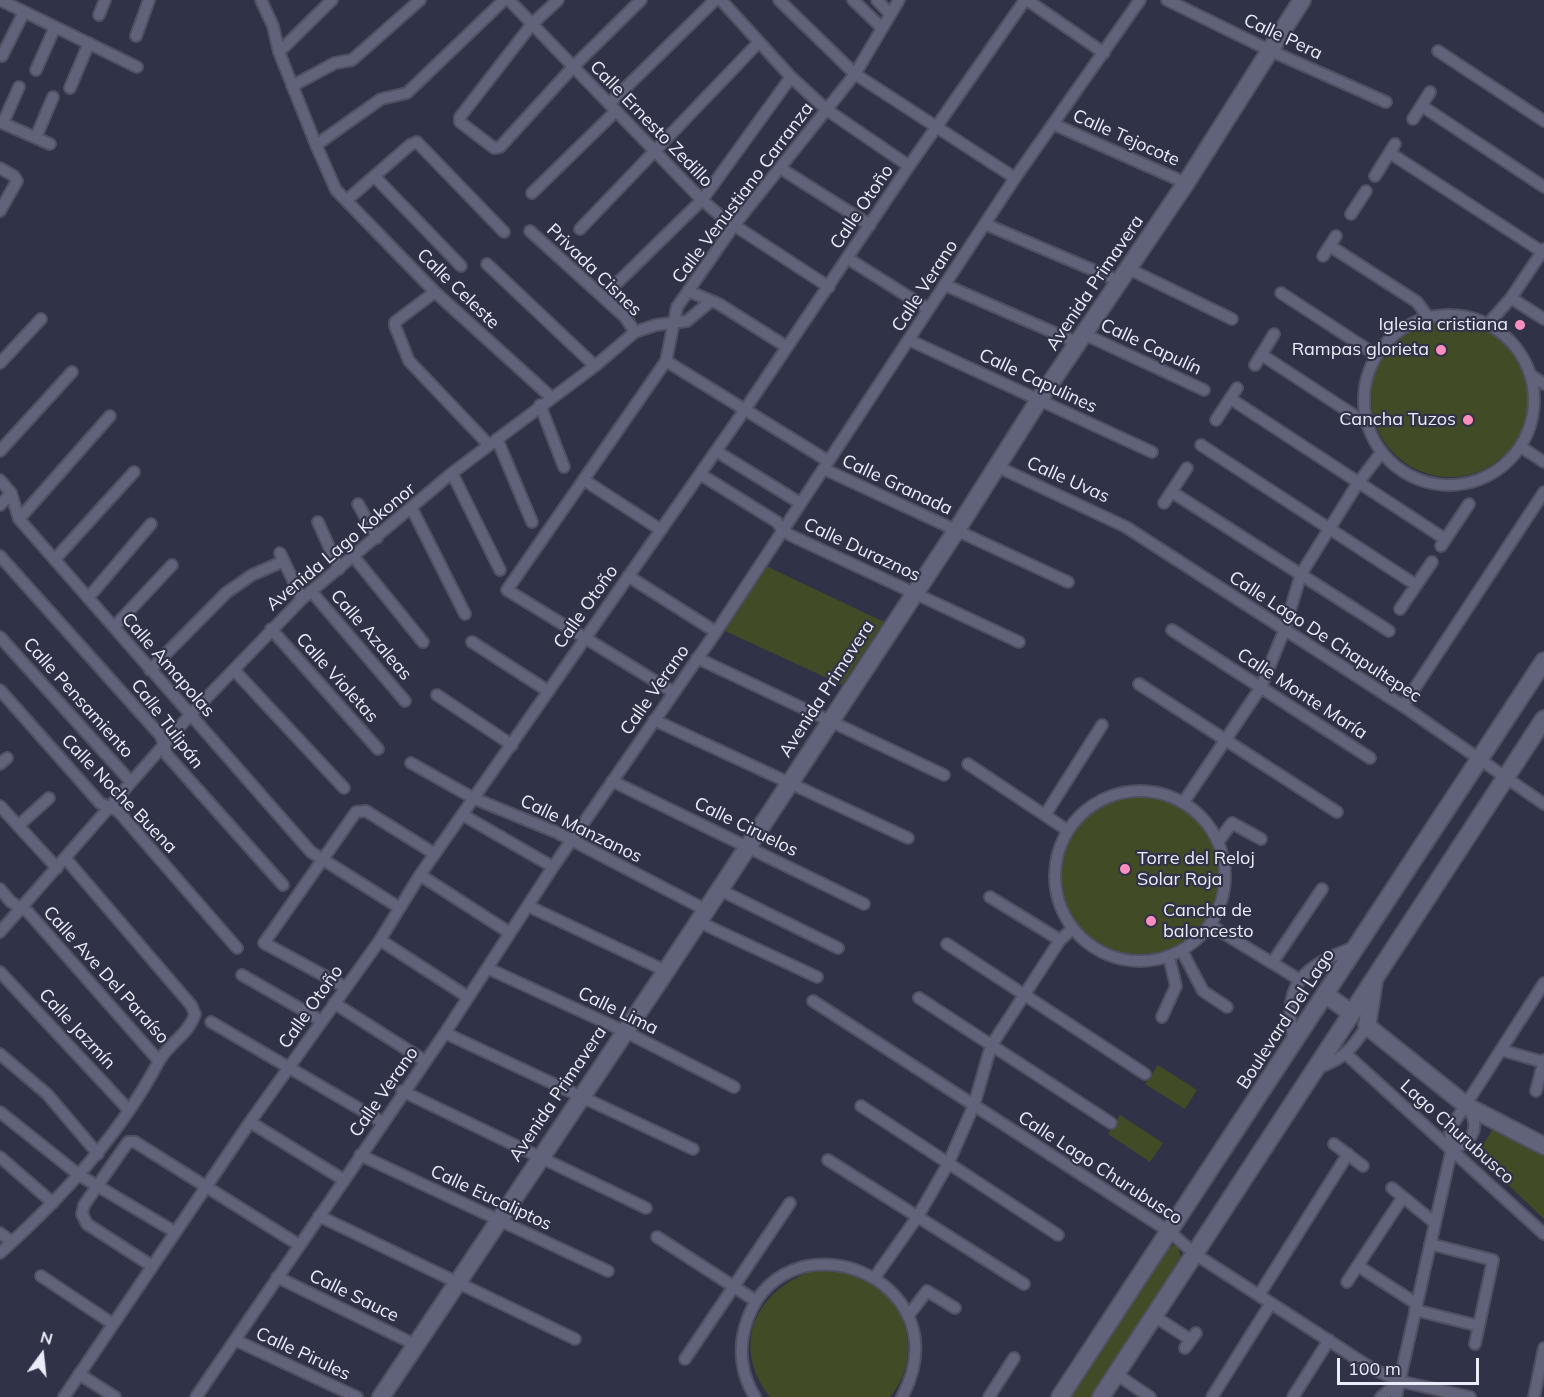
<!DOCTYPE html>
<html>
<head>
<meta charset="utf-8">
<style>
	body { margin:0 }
	#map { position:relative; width:1544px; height:1397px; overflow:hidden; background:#303247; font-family:Mulish,sans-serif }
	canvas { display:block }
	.north { position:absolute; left:12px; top:1325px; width:60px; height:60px; -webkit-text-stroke:4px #303247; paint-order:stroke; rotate:15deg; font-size:16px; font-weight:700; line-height:24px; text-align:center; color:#eaecfa }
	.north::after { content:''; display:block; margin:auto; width:21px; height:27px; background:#eaecfa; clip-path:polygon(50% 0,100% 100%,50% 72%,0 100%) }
	.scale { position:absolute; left:1337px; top:1358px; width:142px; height:27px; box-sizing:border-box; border:3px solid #eaecfa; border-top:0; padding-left:8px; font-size:18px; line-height:21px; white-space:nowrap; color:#eaecfa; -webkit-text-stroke:4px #303247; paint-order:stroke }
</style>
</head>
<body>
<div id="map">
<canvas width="1544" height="1397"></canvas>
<div class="north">N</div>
<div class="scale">100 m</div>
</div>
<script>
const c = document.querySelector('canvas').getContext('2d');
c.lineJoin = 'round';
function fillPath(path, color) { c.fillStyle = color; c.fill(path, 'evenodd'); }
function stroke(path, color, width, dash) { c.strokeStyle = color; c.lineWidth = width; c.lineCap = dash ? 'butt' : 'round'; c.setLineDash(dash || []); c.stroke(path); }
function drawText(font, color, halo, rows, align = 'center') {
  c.font = font + ' Mulish,sans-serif'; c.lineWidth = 4.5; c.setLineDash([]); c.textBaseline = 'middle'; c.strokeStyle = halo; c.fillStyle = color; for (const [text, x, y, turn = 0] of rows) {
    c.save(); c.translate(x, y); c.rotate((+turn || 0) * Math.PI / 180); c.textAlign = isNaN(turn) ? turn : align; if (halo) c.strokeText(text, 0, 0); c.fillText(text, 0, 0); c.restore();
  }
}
const green = new Path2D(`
	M1371 398a79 79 0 1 1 158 0a79 79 0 1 1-158 0Z
	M766,566l118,56 -42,63 -117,-54z
	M1060 874a80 80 0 1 1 160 0a80 80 0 1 1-160 0Z
	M1158,1065l39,25 -12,19 -40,-25z
	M1120,1115l43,28 -13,19 -42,-28z
	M1494,1127l50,25v67l-67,-64z
	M1174,1245l4,1 4,15 -89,136h-23l96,-148z
	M819,1269c10,1 23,-1 33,3 52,17 75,82 38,125h-120c-42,-54 -12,-111 49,-128z`);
const street = new Path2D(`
	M0,0l137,67
	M261,0l12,26 6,26 37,93 20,45 99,102 116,105
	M509,0l193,200 21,18 106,69
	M558,0l-26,24 -72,93v5l34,26 6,-1 73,-80 68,-67
	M721,0l70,77 36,33 82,56
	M779,0l76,74 160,104
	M853,0l29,28
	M877,0l13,14
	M1027,0l77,53
	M1167,0l104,51 115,51
	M99,15l6,-15
	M136,36l13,-36
	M1438,51l106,70
	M279,52l53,-52
	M2,56l22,-44
	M36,70l19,-43
	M292,86l43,-23 17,-3 68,-60
	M70,88l19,-45
	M609,104l106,-104
	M1422,106l122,81
	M1413,119l17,-27
	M0,122l50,22
	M3,123l16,-36
	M1053,124l133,59
	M36,137l17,-40
	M316,145l65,-46 26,-6 97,-93
	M1390,153l154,100
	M0,168l14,8 3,5 -17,30
	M780,168l90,57
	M374,176l87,90
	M1375,176l20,-32
	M532,193l84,-82
	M348,199l62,-54 7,-3 87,90
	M1351,214l15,-23
	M985,224l134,57
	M580,229l179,-187
	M530,231l95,86 10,15
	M1330,246l87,56 11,15
	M1323,256l13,-20
	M847,258l81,51
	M487,264l108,102
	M1129,269l103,50
	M945,285l133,58
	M614,286l88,-86 89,-123
	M688,291l31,13 68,43
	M435,292l-40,30v4l14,35 80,84
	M1281,293l95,62
	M1511,298l33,21
	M1364 400a85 85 0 1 1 170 0a85 85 0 1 1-170 0Z
	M1488,324l23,-26 33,-49
	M1084,334l120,56
	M909,340l243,112
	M1262,355l104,68
	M666,361l162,100
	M0,363l41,-44
	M1255,365l19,-31
	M1531,375l13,9
	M1231,399l214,140
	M540,405l24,62
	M1216,420l21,-32
	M497,439l35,83
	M1201,445l215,140
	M1521,447l23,15
	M0,451l72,-79
	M716,451l84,52
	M996,466l130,61 277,179 141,98
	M824,469l244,113
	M452,473l48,97
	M700,474l77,48 6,9 9,5 227,106
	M0,480l11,13 8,26 292,333 89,56
	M584,480l77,50
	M1172,492l217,139
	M1164,503l23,-35
	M358,504l19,34
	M0,505l11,-12
	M412,509l53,105
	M19,519l91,-103
	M318,522l21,47
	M1441,546l28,-42
	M280,553l22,46
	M0,556l161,180 6,19 116,130
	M354,557l69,85
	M55,559l79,-87
	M628,576l88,56
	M311,591l94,110
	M88,598l63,-74
	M1400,609l32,-47
	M114,627l58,-62
	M271,629l107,120
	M1172,630l198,128
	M0,637l131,145
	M472,642l76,49
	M697,658l247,117
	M150,670l76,-77 26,-18 32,-14
	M234,670l110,118
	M1139,684l198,128
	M0,690l100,113 18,8 119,137
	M673,692l-166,-102 159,-229 11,-54 58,-83 120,-150 44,-74
	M437,695l75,50
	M1403,706l141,-214
	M654,720l254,118
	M411,763l62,35 85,35 146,76
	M0,764l7,-6
	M968,764l99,66
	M612,781l252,123
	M1055 876a85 85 0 1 1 170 0a85 85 0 1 1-170 0Z
	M1183,803l78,-116 23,-56 17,-57 57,-91 23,-30
	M0,806l57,62
	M463,815l90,52
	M1045,815l57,-90
	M18,826l31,-28
	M1218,842l14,-19 29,16
	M420,875l90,58
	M0,889l11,13 17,10 131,149
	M718,889l120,59
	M990,897l70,43
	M528,906l138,65
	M697,921l120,56
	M1210,925l90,55
	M0,932l190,-217 112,-116 150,-126 143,-107 40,-34 21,-7 31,-4 24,-20
	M380,940l88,57
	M947,944l198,130
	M1182,951l21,40 24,16
	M1272,963l50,-74
	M487,968l137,63 110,56
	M0,972l128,137
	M242,975l80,46
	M345,987l-81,-44 92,-131 10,-1 69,43
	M919,998l192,125
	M813,1001l357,231 25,22 176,114 28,13 71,16
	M334,1003l91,58
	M1162,1017l14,-31 -7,-29
	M211,1022l171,100
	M445,1033l248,116
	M1294,1040c-14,-56 11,-75 61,-93
	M1501,1050l42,12
	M0,1054l47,40 51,60
	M1346,1054l198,180
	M1314,1069c29,-9 37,-19 53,-43
	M402,1091l244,117
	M1536,1091l8,-31
	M861,1106l197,129
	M0,1112l79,63 96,57
	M250,1122l94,58
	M1334,1144l29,22
	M1452,1148c22,-5 29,-23 15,-41
	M360,1155l248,116
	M0,1157l53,46
	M828,1160l196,124
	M1392,1188l43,35
	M319,1216l256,123
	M0,1233l12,9
	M657,1237l99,64
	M1430,1244l63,16 -18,84
	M0,1253c62,-56 120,-118 159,-192 10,-18 30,-27 36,-47l-4,-9 -125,-146
	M152,1266l-65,-42 -5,-10 2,-9 44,-63h7l164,103
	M1358,1266l59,38
	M41,1276l72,48
	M277,1277l139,68
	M875,1277l43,-61 30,-52 26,-59 17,-59 69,-106 12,-11
	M1347,1282l56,-85
	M1259,1295l89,-141
	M1415,1310l64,16
	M908,1316l19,-25 28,17
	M1154,1316l37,24
	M235,1340l122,57
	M1185,1348l11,-15
	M685,1359l105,-156
	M79,1374l36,23
	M1116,1374l34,23
	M64,1397l186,-275 130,-182 40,-65 326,-467 163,-242 116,-166
	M196,1397l249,-364 108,-166 163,-235 299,-454 125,-178
	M755,1397c-13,-21 -17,-46 -10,-70 34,-120 221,-51 157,70
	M989,1397l25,-39
	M1212,1397l59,-94
	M1293,1397l36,-57
	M1381,1397l18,-15
	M1396,1397l56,-249 -2,-19 94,-146
	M1534,1397l10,-49`);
const secondary = new Path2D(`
	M1374,981l-7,45 100,80 77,40
	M1325,994l26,19
	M381,1397l285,-426 290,-440 83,-131 147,-217 116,-183
	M1060,1397l484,-736
	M1101,1397l443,-678`);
const markers = [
	[1520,325,6,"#fd8ebe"],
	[1441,350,6,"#fd8ebe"],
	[1468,420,6,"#fd8ebe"],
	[1125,869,6,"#fd8ebe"],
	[1151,921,6,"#fd8ebe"]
];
const streetNames = [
	["Calle Pera",1283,37,25],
	["Calle Ernesto Zedillo",651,124,46],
	["Calle Tejocote",1126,138,24],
	["Calle Venustiano Carranza",743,193,-53],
	["Calle Otoño",862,207,-56],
	["Privada Cisnes",594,270,44],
	["Avenida Primavera",1095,283,-56],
	["Calle Verano",925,286,-57],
	["Calle Celeste",458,289,44],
	["Calle Capulín",1151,347,25],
	["Calle Capulines",1038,381,25],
	["Calle Uvas",1068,480,24],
	["Calle Granada",897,485,25],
	["Avenida Lago Kokonor",341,547,-40],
	["Calle Duraznos",862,550,25],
	["Calle Otoño",586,607,-55],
	["Calle Azaleas",371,635,49],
	["Calle Lago De Chapultepec",1325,637,33],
	["Calle Amapolas",168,665,49],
	["Calle Violetas",337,678,48],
	["Avenida Primavera",827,689,-57],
	["Calle Verano",655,690,-55],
	["Calle Monte María",1302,694,33],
	["Calle Pensamiento",78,698,48],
	["Calle Tulipán",167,724,53],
	["Calle Noche Buena",119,794,46],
	["Calle Ciruelos",746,827,26],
	["Calle Manzanos",581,829,26],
	["Calle Ave Del Paraíso",106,975,48],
	["Calle Otoño",311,1007,-55],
	["Calle Lima",618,1011,26],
	["Boulevard Del Lago",1286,1019,-57],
	["Calle Jazmín",77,1029,47],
	["Calle Verano",384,1092,-55],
	["Avenida Primavera",558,1094,-56],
	["Lago Churubusco",1457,1132,42],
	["Calle Lago Churubusco",1100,1168,33],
	["Calle Eucaliptos",491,1198,25],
	["Calle Sauce",354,1296,26],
	["Calle Pirules",303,1354,25]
];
const poiNames = [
	["Iglesia cristiana",1508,325],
	["Rampas glorieta",1429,350],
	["Cancha Tuzos",1456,420],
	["Torre del Reloj",1137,859,"left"],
	["Solar Roja",1137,880,"left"],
	["Cancha de",1163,911,"left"],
	["baloncesto",1163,932,"left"]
];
fillPath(green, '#414b25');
stroke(street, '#4f5162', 14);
stroke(secondary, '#4f5162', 20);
stroke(street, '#61637b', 10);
stroke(secondary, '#61637b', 16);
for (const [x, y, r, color] of markers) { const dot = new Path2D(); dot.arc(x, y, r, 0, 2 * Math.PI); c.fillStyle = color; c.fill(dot); stroke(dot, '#303247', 2); }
drawText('18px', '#eaecfa', '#303247', streetNames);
drawText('18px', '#eaecfa', '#303247', poiNames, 'right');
</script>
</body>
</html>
